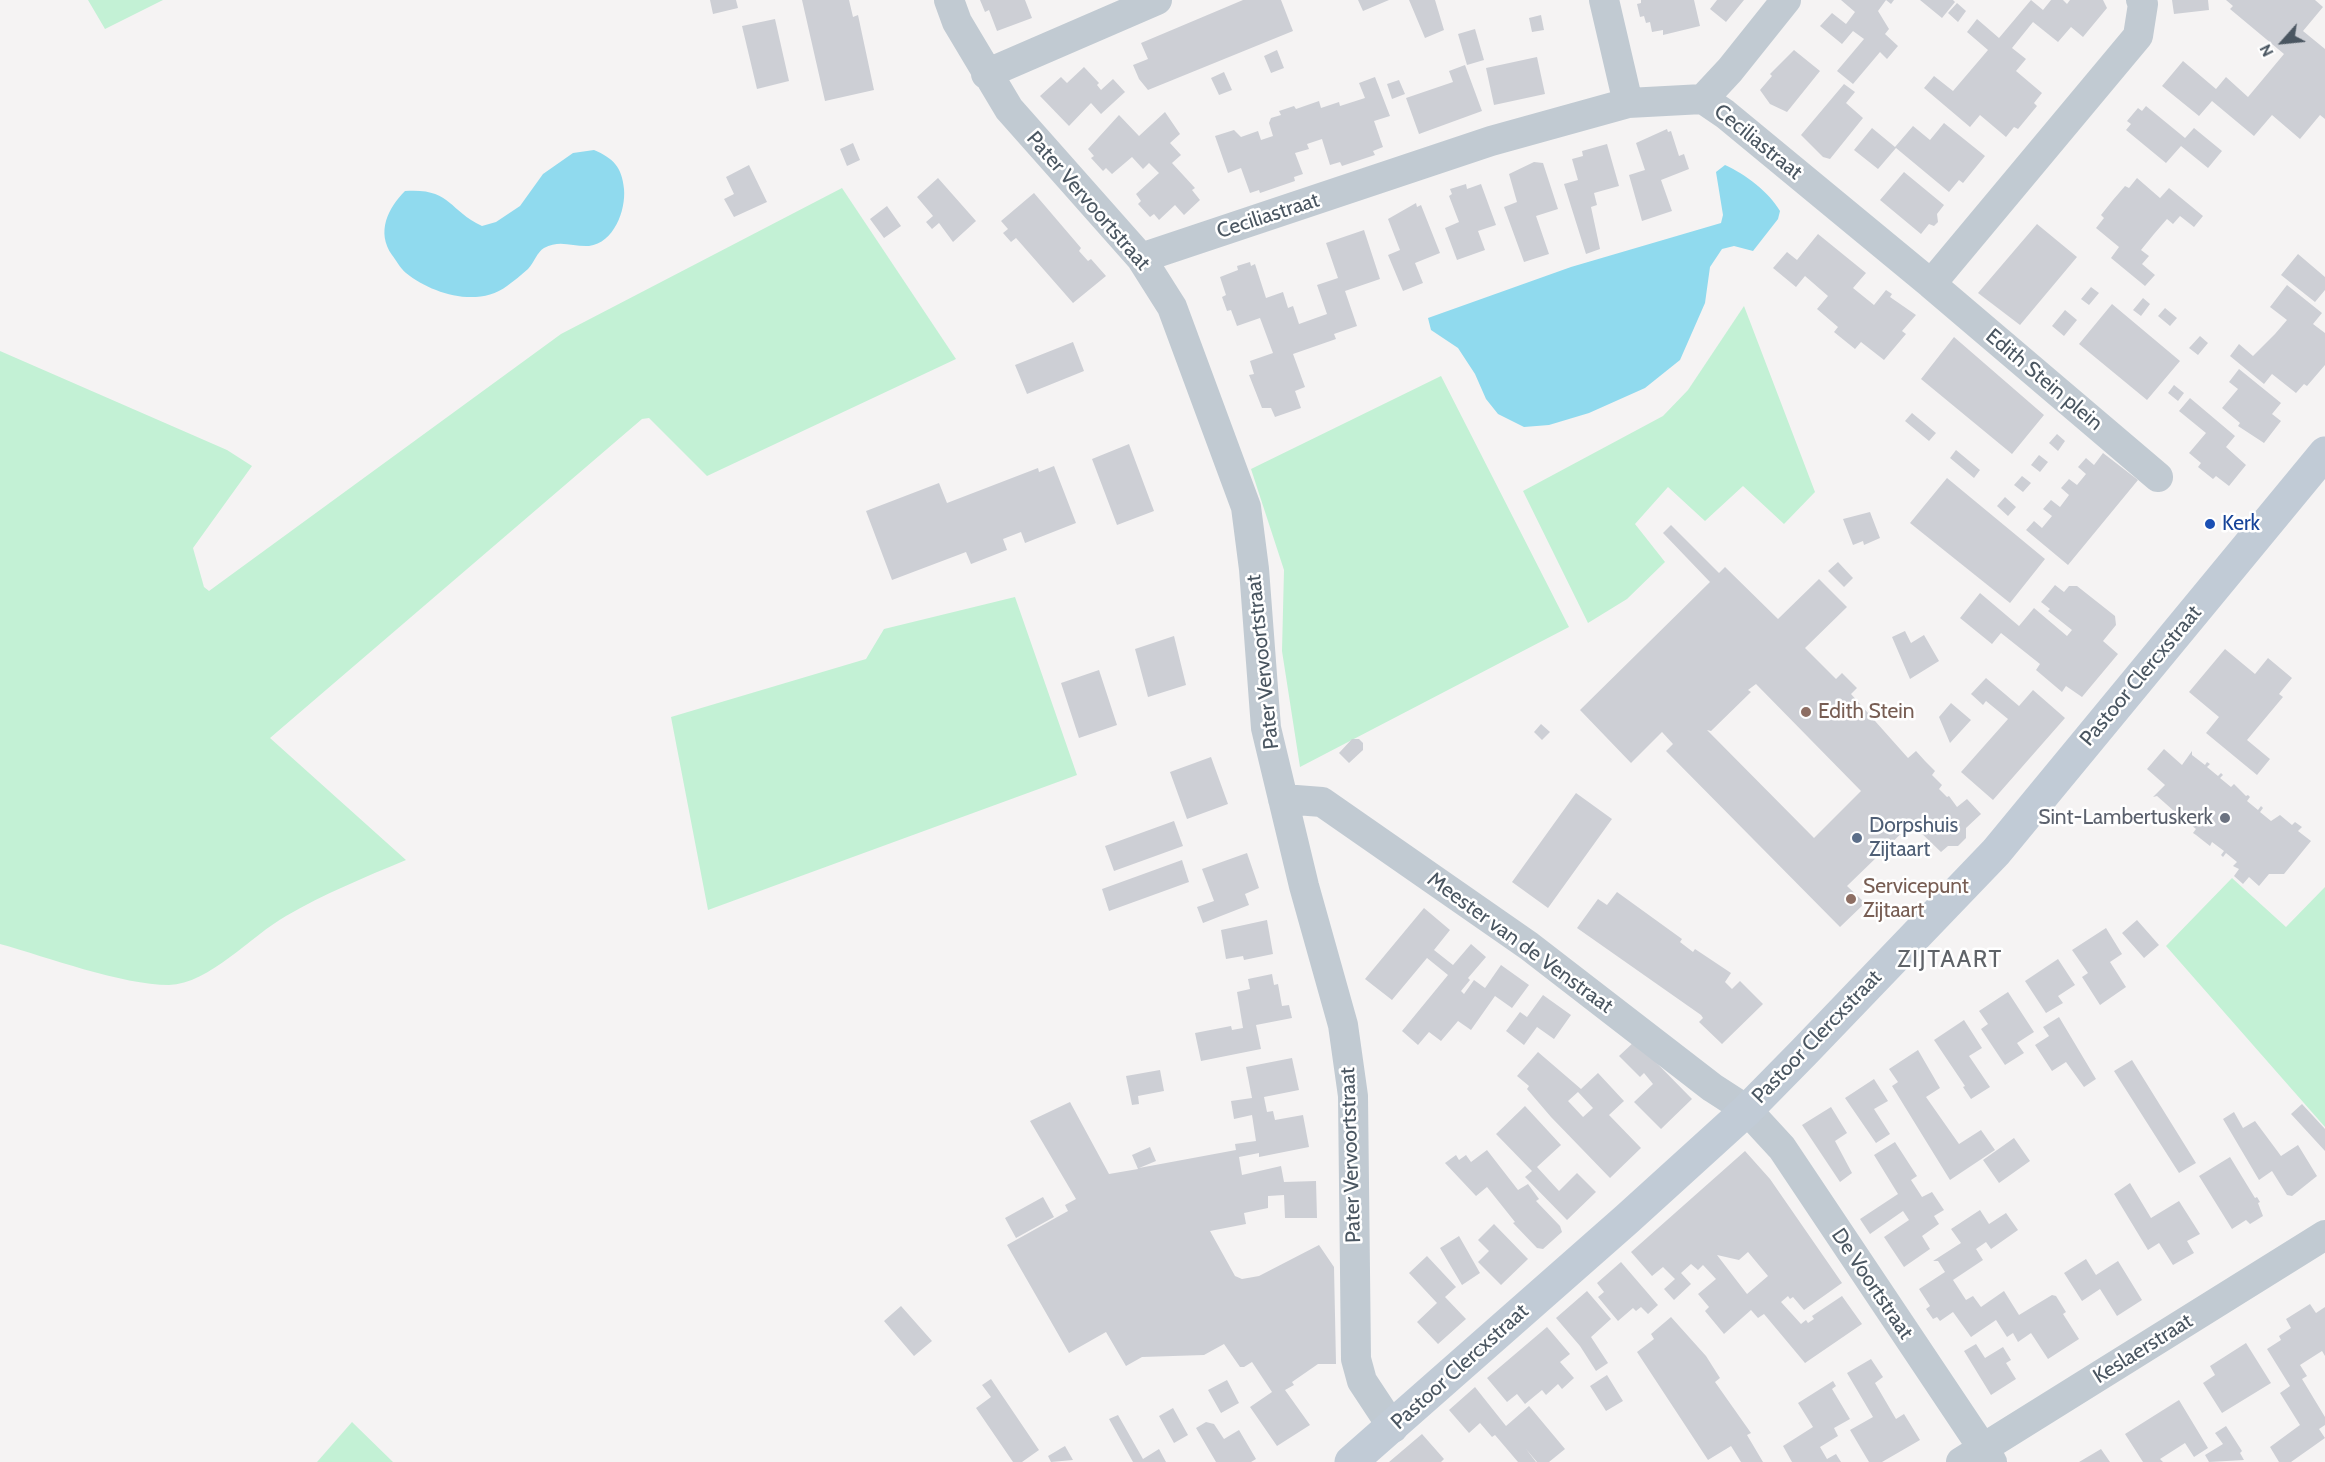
<!DOCTYPE html>
<html>
<head>
<meta charset="utf-8">
<style>
	body { margin:0 }
	#map { position:relative; width:2325px; height:1462px; overflow:hidden; background:#f5f3f3; font-family:Cabin,sans-serif }
	canvas { display:block }
	.north { position:absolute; left:2253px; top:12px; width:60px; height:60px; -webkit-text-stroke:4px #fff; paint-order:stroke; rotate:243deg; font-size:16px; font-weight:700; line-height:24px; text-align:center; color:#4a5661 }
	.north::after { content:''; display:block; margin:auto; width:21px; height:27px; background:#4a5661; clip-path:polygon(50% 0,100% 100%,50% 72%,0 100%) }
</style>
</head>
<body>
<div id="map">
<canvas width="2325" height="1462"></canvas>
<div class="north">N</div>
</div>
<script>
const c = document.querySelector('canvas').getContext('2d');
c.lineJoin = 'round';
function fillPath(path, color) { c.fillStyle = color; c.fill(path, 'evenodd'); }
function stroke(path, color, width, dash) { c.strokeStyle = color; c.lineWidth = width; c.lineCap = dash ? 'butt' : 'round'; c.setLineDash(dash || []); c.stroke(path); }
function drawText(font, color, halo, rows, align = 'center') {
  c.font = font + ' Cabin,sans-serif'; c.lineWidth = 5; c.setLineDash([]); c.textBaseline = 'middle'; c.strokeStyle = halo; c.fillStyle = color; for (const [text, x, y, turn = 0] of rows) {
    c.save(); c.translate(x, y); c.rotate((+turn || 0) * Math.PI / 180); c.textAlign = isNaN(turn) ? turn : align; if (halo) c.strokeText(text, 0, 0); c.fillText(text, 0, 0); c.restore();
  }
}
const green = new Path2D(`
	M88,0h75l-58,29z
	M842,188l114,171 -249,117 -58,-58 -7,1 -372,319 136,122c-41,17 -82,34 -120,56 -34,19 -77,68 -117,69 -47,0 -122,-28 -169,-41v-593l227,99 25,16 -59,82 11,39 5,4 352,-257z
	M1744,306l71,186 -31,32 -41,-38 -38,35 -37,-34 -33,37 30,38 -38,37 -39,24 -65,-132 140,-75 25,-26z
	M1441,376l128,251 -269,140 -18,-116 2,-81 -33,-101z
	M1015,597l62,178 -369,135 -37,-193 195,-58 18,-30z
	M2232,878l54,49 39,-40v240l-159,-181z
	M352,1422l41,40h-76z`);
const water = new Path2D(`
	M594,150c19,8 28,17 30,39 2,21 -10,54 -35,57 -16,1 -29,-7 -45,2 -7,4 -10,15 -16,21 -7,6 -14,12 -21,17 -29,22 -75,8 -101,-13 -6,-5 -10,-13 -14,-18 -16,-23 -4,-47 13,-64 46,-3 42,18 77,35l14,-4 24,-16 23,-32 30,-21z
	M1725,165c20,9 44,27 55,46l-2,8 -25,32 -19,-5 -12,3 -12,18 -5,36 -25,57 -35,28 -56,25 -40,12 -25,2 -26,-13 -12,-15 -11,-25 -17,-26 -27,-18 -3,-12 143,-51 150,-44 2,-8 -7,-43z`);
const building = new Path2D(`
	M710,0h26l2,8 -25,6z
	M802,0h47l4,17 5,-2 16,75 -49,11z
	M980,0h45l7,18 -35,13 -8,-21 -4,2z
	M1243,0h38l12,31 -145,59 -9,-11 -6,-14 15,-6 -7,-16z
	M1358,0h31l-26,11z
	M1409,0h26l9,30 -19,8z
	M1641,0h53l6,26 -37,9v-5l-11,2 -2,-10 -4,1 -2,-7 -4,1 -3,-13 4,-1z
	M1717,0h27l-18,22 -16,-13z
	M1841,0h53l-3,4 -5,-4 -8,11 11,18 -4,5 13,12 -11,13 -7,-7 -27,32 -16,-13 27,-32 -11,-8 -11,13 -22,-18 12,-13 14,11 9,-12z
	M1920,0h33l2,2 -13,16z
	M2031,0l12,10 8,-10h12l4,4 3,-4h33l4,8 -24,29 -12,-10 -13,15 -25,-20 -21,26 14,11 -10,12 26,22 -8,10 3,3 -19,23 -4,-2 -8,10 -26,-22 -10,12 -46,-39 10,-12 19,15 35,-41 -21,-18 10,-13 22,19z
	M2172,0h36l1,10 -35,4z
	M2226,0h89l8,7 -20,24 22,18v70l-5,-4 -20,24 -28,-24 -18,21 -42,-35 -13,15 -37,-30 21,-25 33,28 10,-12 22,20 36,-43 -54,-45 3,-3z
	M1957,3l9,8 -8,11 -10,-9z
	M1541,15l3,15 -12,2 -3,-14z
	M775,19l14,62 -32,8 -15,-63z
	M1475,29l9,31 -17,5 -9,-31z
	M1277,50l7,18 -13,5 -7,-17z
	M1794,50l26,21 -33,41 -17,-8 -10,-14 12,-14 -2,-2z
	M1537,57l8,37 -51,11 -8,-37z
	M1465,65l17,46 -63,23 -13,-36 47,-16 -4,-11z
	M1084,67l15,16 -2,2 4,5 12,-11 12,13 -24,22 -10,-11 -22,23 -29,-30 21,-19 6,6z
	M1224,72l8,18 -13,5 -8,-17z
	M1375,77l15,39 -16,5 9,26 -10,4 2,4 -33,11 -2,-4 -10,3 -8,-26 -15,5 2,5 -14,4 8,21 -9,3 1,4 -35,12 -1,-3 -9,3 -9,-25 -13,5 -13,-37 19,-6 7,7 17,-6 3,9 12,-4 -4,-13 2,-5 10,-3 -2,-4 15,-5 2,3 23,-8 2,7 18,-6 1,4 25,-8 -6,-15z
	M1399,80l6,14 -13,5 -5,-15z
	M1844,84l11,8 -9,11 17,15 -33,41 -7,-2 -22,-22z
	M2146,106l39,32 9,-10 28,23 -14,17 -27,-22 -15,17 -40,-33 5,-6 -4,-3 11,-13 4,3z
	M1165,112l15,22 -10,9 11,12 -9,8 23,25 -3,2 8,10 -16,15 -9,-10 -16,15 -5,-6 -4,3 -12,-13 3,-3 -5,-7 23,-21 -10,-10 -6,6 -11,-12 -20,17 -6,-6 -3,3 -12,-13 3,-2 -6,-7 31,-34 20,21z
	M1944,123l41,33 -22,27 -4,-3 -10,12 -53,-44 -18,21 -24,-19 18,-22 23,19 18,-21 17,14z
	M1667,129l1,3 3,-1 8,25 5,-2 5,15 -28,11 11,31 -30,10 -13,-46 16,-5 -9,-27z
	M853,143l7,17 -13,6 -7,-17z
	M1607,144l12,42 -25,7 3,12 -6,2 9,42 -14,5 -22,-70 14,-4 -6,-21 11,-3 -1,-5z
	M1534,162l9,1 15,46 -22,7 13,38 -25,8 -20,-55 13,-5 -8,-28z
	M749,165l18,37 -33,15 -10,-18 10,-5 -8,-17z
	M1904,172l40,33 -7,9 1,8 -4,4 -5,-2 -8,10 -41,-34z
	M938,178l38,43 -23,21 -14,-19 -7,6 -6,-7 7,-6 -16,-19z
	M2137,178l23,20 9,-10 34,28 -9,11 -14,-11 -7,8 -6,-5 -13,15 -13,16 8,6 -7,8 13,11 -10,11 -34,-28 8,-11 -23,-19 8,-10 -3,-3 12,-15 12,-14 4,2z
	M1466,184l1,5 14,-5 15,41 -18,6 7,19 -28,10 -12,-32 14,-6 -10,-26 3,-2 -2,-5z
	M1034,193l47,55 -2,3 9,10 3,-2 15,17 -33,27 -57,-65 -5,4 -8,-9 5,-4 -7,-8z
	M1416,203l1,4 4,-2 19,48 -25,10 8,20 -20,8 -15,-36 12,-5 -12,-31z
	M887,206l14,20 -17,12 -14,-19z
	M2037,224l40,33 -57,68 -42,-32z
	M1364,230l16,49 -35,12 12,35 -23,8 2,5 -43,15 12,33 -10,4 6,17 -26,9 -4,-9h-9l-13,-33 5,-1 -4,-13 23,-8 -13,-35 -23,8 -6,-16 -4,1 -5,-14 4,-2 -6,-18 18,-7 -1,-4 13,-4 1,4 4,-2 11,34 17,-6 5,16 5,-2 6,18 28,-10 -10,-29 21,-7 -12,-35z
	M1818,234l48,39 -13,15 21,17 12,-15 6,4 -2,3 26,18 -14,16 4,3 -22,26 -23,-18 -6,7 -21,-17 4,-5 -21,-18 11,-13 -23,-20 -9,11 -23,-19 14,-16 10,8z
	M2298,254l27,23v13l-10,12 -34,-27z
	M2287,285l35,28 -9,11 12,9v32l-18,21 -3,-2 -8,9 -24,-19 -8,10 -34,-28 9,-12 14,12 22,-22 12,-14 -17,-13z
	M2091,287l8,6 -10,12 -8,-6z
	M2143,298l7,6 -9,12 -8,-6z
	M2112,304l68,57 -33,39 -68,-56z
	M2165,308l12,10 -7,8 -12,-10z
	M2065,310l12,10 -13,16 -12,-10z
	M2200,336l8,7 -10,12 -9,-7z
	M1954,337l90,78 -32,39 -91,-75z
	M1073,342l11,29 -57,23 -12,-29z
	M2239,369l42,34 -9,11 9,7 -17,22 -26,-17 2,-3 -18,-15 16,-19 -9,-7z
	M2174,385l10,8 -6,8 -10,-8z
	M2190,398l45,38 -9,11 20,18 -17,21 -13,-10 -3,3 -15,-12 3,-4 -12,-10 17,-20 -27,-22z
	M1912,413l24,20 -7,8 -24,-20z
	M2057,434l8,7 -7,10 -9,-8z
	M1129,444l25,67 -37,14 -25,-66z
	M1956,450l24,20 -6,8 -24,-20z
	M2103,453l35,27 -70,85 -42,-35 8,-9 8,7 10,-12 -9,-7 8,-9 9,7 9,-12 -8,-7 8,-9 8,6 9,-11 -8,-7 8,-9 8,7z
	M2039,455l9,7 -8,10 -9,-7z
	M1054,466l22,57 -51,20 -4,-11 -18,7 4,11 -36,14 -5,-12 -74,28 -26,-69 73,-28 8,20 91,-35 1,4z
	M2022,476l9,7 -8,9 -9,-7z
	M1947,478l98,81 -35,44 -100,-80z
	M2005,497l11,10 -8,9 -11,-10z
	M1870,512l10,26 -16,7 -1,-4 -10,4 -10,-26z
	M1671,525l48,48 6,-6 53,52 41,-40 28,28 -42,41 31,31 6,-6 15,15 -6,6 57,64 8,-7 9,10 10,10 -3,4 10,10 -3,4 8,8 2,-1 8,11 10,-8 14,15 -15,14v10l-8,8h-10l-7,6 -25,-24 2,-1 -5,-5 -66,64 18,17 -25,24 -174,-176 7,-7 -11,-12 -31,31 -51,-53 130,-128 -47,-49zM1756,684l105,107 -47,47 -107,-108 4,1 40,-39 -3,-2z
	M1838,562l15,16 -9,9 -16,-16z
	M2055,585l9,7 5,-6h8l38,30 1,9 -13,16 15,13 -36,43 -16,-11 -4,6 -26,-22 4,-6 -39,-31 -9,11 -32,-26 20,-25 39,33 15,-18 33,28 5,-6 -24,-19 2,-2 -9,-7z
	M1905,631l6,12 13,-8 15,26 -29,18 -18,-42z
	M1174,636l12,49 -38,12 -13,-48z
	M2225,649l30,25 13,-16 24,20 -13,16 4,3 -36,43 23,19 -13,16 -51,-42 13,-16 -30,-25z
	M1099,670l18,55 -38,13 -18,-55z
	M1986,678l33,28 14,-16 32,28 -72,82 -32,-28 47,-53 -22,-18 -3,4 -12,-11z
	M1951,703l20,17 -21,23 -11,-26z
	M1541,724l9,8 -8,8 -8,-8z
	M1352,739h7l4,4v7l-14,13 -10,-10z
	M2164,749l18,16 10,-14v4l13,10 2,-3 3,2 -3,3 11,9 3,-3 2,2 -3,3 11,9 3,-3 12,12 2,-1 2,2 -3,4 11,9 3,-4 2,2 -3,4 11,9 9,-6 12,10 3,-3 7,5 -4,4 13,10 -27,33h-15l-10,12 -10,-9 -6,7 -9,-8 5,-7 -6,-3 4,-4 -11,-9 -3,4 -2,-2 3,-4 -12,-9 -2,4 -14,-11 -3,-2 3,-4 -11,-9 -3,4 -2,-2 3,-3 -26,-23 -4,1 12,-12 -18,-16z
	M1211,757l17,47 -41,15 -17,-47z
	M1576,793l36,26 -64,89 -36,-26z
	M1174,821l9,25 -69,25 -9,-25z
	M1247,853l12,35 -14,6 4,11 -46,18 -6,-16 17,-6 -12,-32z
	M1182,860l7,22 -80,29 -7,-22z
	M1617,892l65,47 -2,3 13,10 2,-3 36,24 -6,9 7,7 8,-8 23,23 -41,40 -23,-22 4,-4 -2,-3 -124,-87 21,-29 9,6z
	M1424,908l26,22 -16,20 19,15 18,-21 15,13 -18,21 2,2 -9,11 3,3 10,-14 11,8 16,-23 28,20 -17,23 -17,-12 -24,34 -13,-9 -17,20 -12,-9 -11,13 -16,-14 46,-56 -21,-17 -35,42 -27,-21z
	M1267,920l6,34 -29,6 -1,-4 -17,3 -5,-29z
	M2137,920l22,25 -15,13 -22,-25z
	M2106,928l16,26 -12,8 16,25 -26,18 -18,-28 6,-4 -16,-23z
	M2058,959l17,26 -17,11 5,7 -17,10 -21,-32z
	M1272,974l2,11 4,-1 4,22 7,-1 3,13 -36,7 5,24 -60,12 -6,-28 36,-7 1,4 11,-2 -6,-36 13,-3 -2,-10z
	M2008,992l26,40 -17,11 7,10 -19,12 -24,-36 7,-5 -9,-13z
	M1543,995l28,20 -17,24 -17,-12 -13,18 -18,-14 14,-19 7,5z
	M2059,1017l37,62 -12,8 -18,-25 -14,9 -17,-26 14,-9 -6,-9z
	M1964,1020l18,28 -13,8 21,31 -19,12 -8,-12 2,-1 -31,-46z
	M1635,1041l57,58 -31,30 -27,-27 19,-18 -9,-11 -4,4 -21,-21z
	M1918,1050l22,38 -14,9 33,47 22,-14 14,20 -45,30 -58,-94 6,-4 -9,-13z
	M1538,1052l43,37 17,-16 26,28 -15,14 32,33 -31,30 -59,-61 -24,-28 2,-3 -12,-10zM1578,1092l15,16 -10,9 -15,-16z
	M1292,1058l7,32 -35,7 3,15 6,-1 2,9 28,-5 6,32 -50,10v-4l-20,4 3,18 39,-9 3,16 32,-1 1,37h-32l-1,-23 -16,1v12l-24,5 2,11 -36,7 25,45 7,3 17,-3 60,-31 15,22 2,97h-18l-26,18 2,3 -9,5 25,35 -33,21 -27,-39 22,-15 -20,-30 -8,5h-4l-16,-23 -20,11 -62,2 -16,9 -20,-34 -37,21 -62,-108 61,-34 -3,-6 11,-6 -46,-78 40,-19 39,72 29,-5 -6,-14 18,-8 6,14 -17,7 97,-18 -1,-6 21,-3 -4,-26 -18,4 -3,-18 21,-3 -6,-31z
	M2132,1060l64,103 -17,10 -65,-102z
	M1160,1070l4,21 -26,5 1,8 -7,1 -6,-29z
	M1874,1079l14,22 -14,8 16,25 -14,9 -31,-45z
	M2302,1104l23,25v22l-34,-37z
	M1525,1106l36,39 -24,22 22,24 18,-18 19,19 -29,28 -42,-43 7,-6 -36,-37z
	M1831,1107l16,26 -12,8 17,32 -12,9 -38,-57z
	M2234,1112l9,16 12,-7 26,35 17,-11 19,31 -25,20 -5,-1 -15,-24 -13,9 -36,-61z
	M2014,1138l16,23 -31,22 -16,-23z
	M1895,1142l22,34 -6,4 11,17 10,-5 12,18 -10,6 5,8 -17,12 8,13 -26,18 -20,-30 25,-17 -6,-9 -33,23 -10,-15 38,-25 -24,-39z
	M1487,1150l31,40 10,-6 11,15 -3,2 24,25 2,6 -19,17 -6,-1 -24,-25 2,-1 -28,-35 -11,9 -31,-33 11,-8 3,5 7,-5 5,7z
	M1745,1151l25,28 72,104 -38,27 -11,-13 -3,2 -2,-3 -7,6 20,22 5,-4 2,3 6,-4 -2,-3 30,-20 20,28 -57,39 -41,-49 -6,4 -7,-8 -27,24 -19,-23 4,-4 -11,-13 18,-15 -13,-14 -5,5 -7,-6 -10,9 10,11 -17,16 -10,-11 11,-10 -12,-12 -11,9 -21,-24zM1748,1252l20,24 -21,18 -30,-39 22,5z
	M2230,1157l25,41 2,-1 3,5 -2,1 5,13 -13,8 -4,-4 -14,9 -33,-53z
	M2130,1183l21,35 28,-17 21,33 -13,7 7,12 -21,12 -14,-22 -11,7 -34,-56z
	M1043,1197l11,20 -38,21 -11,-20z
	M1980,1210l9,14 17,-11 12,17 -27,19 -5,-7 -10,7 7,11 -30,20 13,20 7,-4 8,11 23,-16 15,24 33,-20 4,1 10,16 -3,2 16,25 -31,20 -17,-26 -13,9 -5,-9 -6,4 -11,-17 -25,17 -18,-25 -13,9 -3,-4 -4,2 -7,-10 4,-3 -11,-17 26,-17 -7,-11h-5l28,-18 -10,-14z
	M1494,1224l34,35 -27,26 -23,-23 11,-11 -11,-11z
	M1459,1236l21,37 -18,12 -22,-37z
	M1427,1256l29,31 -11,10 21,22 -28,25 -21,-22 20,-19 -28,-30z
	M2086,1259l10,16 22,-14 24,39 -25,16 -17,-27 -18,12 -18,-28z
	M1621,1262l37,43 -10,9 -7,-7 -5,4 -3,-3 -15,13 -20,-24 6,-5 -7,-9z
	M1587,1291l24,28 -20,18 17,26 -12,8 -16,-25 -24,-28z
	M2310,1304l6,9 9,-6v49l-3,-5 -22,14 7,11 -5,3 23,38v8l-6,4 6,9 -34,24h-12l-9,-15 30,-22 -20,-32 10,-7 -23,-37 14,-9 -2,-4 12,-8 -5,-9z
	M901,1306l31,35 -18,15 -30,-35z
	M1671,1317l35,39 14,22 -5,4 36,51 -4,2 16,27h-22l-10,-16 -23,14 -71,-108 17,-13 -3,-5z
	M1547,1327l23,27 -10,8 14,16 -12,11 -4,-5 -12,11 -4,-5 -17,14 -8,-10 -10,8 -20,-24z
	M2246,1343l25,40 -49,30 -19,-30 12,-8 -5,-9z
	M1976,1344l9,14 18,-11 8,13 -5,3 10,16 -25,16 -27,-44z
	M1871,1359l12,18 -8,6 21,36 8,-5 16,26 -38,22h-13l-19,-32 23,-13 -26,-44z
	M1607,1375l16,26 -17,10 -16,-25z
	M991,1379l48,71 -17,12h-9l-37,-54 15,-11 -9,-12z
	M1227,1380l12,23 -18,10 -13,-23z
	M1833,1381l3,5 -4,3 18,30 -16,9 4,8 -18,11 7,12 9,-5 5,8h-49l-9,-16 30,-19 -15,-24z
	M1475,1387l31,39 23,-20 36,43 -16,13h-12l-11,-13 10,13h-18l-23,-27 -3,2 -12,-14 -11,10 -20,-23z
	M2179,1400l29,48 -14,9 -9,-14 -25,16 3,3h-20l-18,-28z
	M1173,1408l15,27 -14,8 -15,-27z
	M1118,1415l25,44 16,-10 7,13h-33l-24,-43z
	M1206,1422l8,2 10,15 15,-9 17,29 -5,3h-35l-20,-34z
	M2226,1426l16,25 -2,2 4,7 -35,2 -4,-7 18,-11 -8,-11z
	M1422,1434l22,25 -3,3h-52z
	M1065,1446l8,14 -22,2 -3,-6z
	M2101,1449l9,13h-31z`);
const street = new Path2D(`
	M949,0l8,22 52,87 132,149 31,49 74,200 8,62 12,159 38,158 39,139 10,71 3,263 6,22 31,47
	M1604,0l24,103
	M986,74l171,-74
	M1703,99l27,-29 56,-70
	M1141,258l350,-117 137,-38 75,-4 22,15 206,170 207,-248 5,-32 -2,-4
	M1931,284l227,193
	M1283,799l39,3 207,144 184,142 34,22 35,38 210,314
	M1961,1462l364,-227`);
const secondary = new Path2D(`
	M1351,1462l276,-243 120,-109 57,-58 192,-200 329,-399`);
const markers = [
	[2210,524,6,"#1a4fb4"],
	[1806,712,6,"#8d6e63"],
	[2225,818,6,"#6b7280"],
	[1857,838,6,"#5c6f8a"],
	[1851,899,6,"#8d6e63"]
];
const streetNames = [
	["Ceciliastraat",1758,142,39],
	["Pater Vervoortstraat",1088,201,49],
	["Ceciliastraat",1268,216,-18],
	["Edith Stein plein",2044,380,40],
	["Pater Vervoortstraat",1263,662,-96],
	["Pastoor Clercxstraat",2141,676,-50],
	["Meester van de Venstraat",1520,943,36],
	["Pastoor Clercxstraat",1817,1037,-46],
	["Pater Vervoortstraat",1351,1155,-92],
	["De Voortstraat",1872,1284,56],
	["Keslaerstraat",2143,1349,-32],
	["Pastoor Clercxstraat",1460,1367,-42]
];
const transitNames = [
	["Kerk",2222,524]
];
const educationNames = [
	["Edith Stein",1818,712],
	["Servicepunt",1863,887],
	["Zijtaart",1863,911]
];
const worshipNames = [
	["Sint-Lambertuskerk",2213,818]
];
const serviceNames = [
	["Dorpshuis",1869,826],
	["Zijtaart",1869,850]
];
const quarterNames = [
	["ZIJTAART",1950,960]
];
fillPath(green, '#c3f1d5');
fillPath(water, '#90daee');
fillPath(building, '#cdcfd5');
stroke(street, '#c1cad2', 30);
stroke(secondary, '#c1cbd6', 33);
for (const [x, y, r, color] of markers) { const dot = new Path2D(); dot.arc(x, y, r, 0, 2 * Math.PI); c.fillStyle = color; c.fill(dot); stroke(dot, '#fff', 2); }
drawText('21px', '#4a5661', '#fff', streetNames);
drawText('21px', '#164399', '#fff', transitNames, 'left');
drawText('21px', '#785e54', '#fff', educationNames, 'left');
drawText('21px', '#5b616d', '#fff', worshipNames, 'right');
drawText('21px', '#4e5e75', '#fff', serviceNames, 'left');
c.letterSpacing = '1.5px';
drawText('24px', '#5f6368', '#fff', quarterNames);
c.letterSpacing = '0px';
</script>
</body>
</html>
